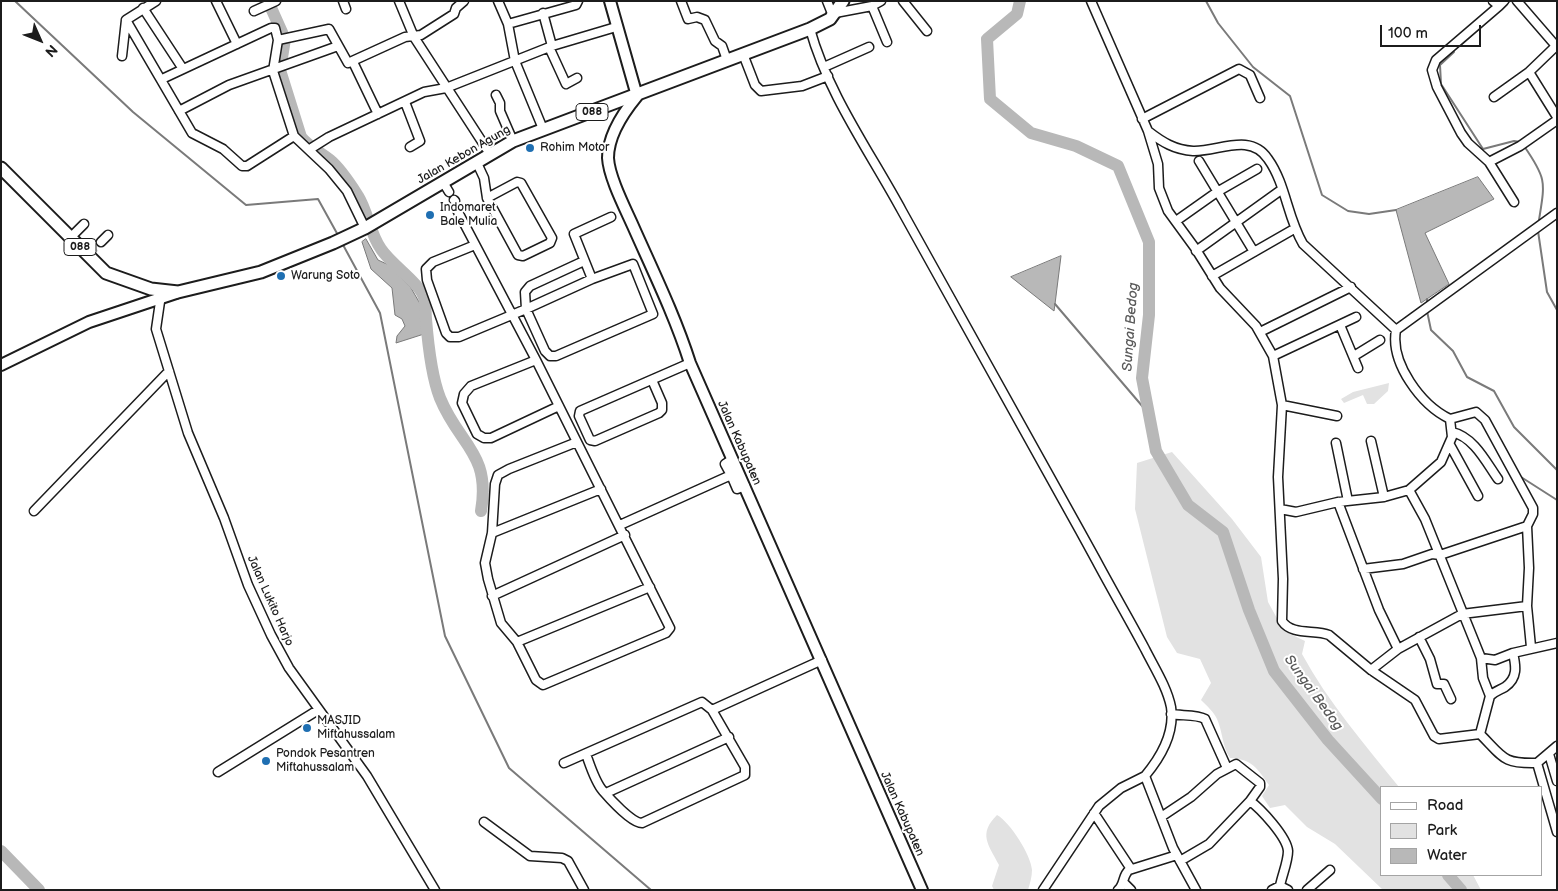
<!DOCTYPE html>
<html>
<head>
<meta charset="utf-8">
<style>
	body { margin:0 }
	#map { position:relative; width:1558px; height:891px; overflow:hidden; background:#fff; font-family:"Balsamiq Sans",sans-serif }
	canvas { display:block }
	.frame { position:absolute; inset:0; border:2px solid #1c1c1c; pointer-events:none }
	.legend { position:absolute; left:1380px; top:786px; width:162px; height:90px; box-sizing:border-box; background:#fff; border:1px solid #a4a4a4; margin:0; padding:6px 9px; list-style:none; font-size:15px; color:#1c1c1c }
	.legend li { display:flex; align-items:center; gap:10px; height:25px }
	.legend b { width:25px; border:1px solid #a4a4a4 }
	.north { position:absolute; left:15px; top:15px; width:50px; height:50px; -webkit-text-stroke:4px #fff; paint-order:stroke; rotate:134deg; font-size:14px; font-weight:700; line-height:20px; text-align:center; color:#1c1c1c }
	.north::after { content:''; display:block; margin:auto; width:18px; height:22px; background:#1c1c1c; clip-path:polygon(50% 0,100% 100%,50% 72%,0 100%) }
	.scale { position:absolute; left:1380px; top:25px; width:101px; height:22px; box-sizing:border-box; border:2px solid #1c1c1c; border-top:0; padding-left:6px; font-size:15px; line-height:18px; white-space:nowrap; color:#1c1c1c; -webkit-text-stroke:4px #fff; paint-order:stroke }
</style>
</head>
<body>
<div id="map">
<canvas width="1558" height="891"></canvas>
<div class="frame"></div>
<ul class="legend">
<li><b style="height:6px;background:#fff"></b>Road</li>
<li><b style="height:14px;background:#e2e2e2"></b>Park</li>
<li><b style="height:14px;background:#b8b8b8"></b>Water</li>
</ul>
<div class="north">N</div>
<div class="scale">100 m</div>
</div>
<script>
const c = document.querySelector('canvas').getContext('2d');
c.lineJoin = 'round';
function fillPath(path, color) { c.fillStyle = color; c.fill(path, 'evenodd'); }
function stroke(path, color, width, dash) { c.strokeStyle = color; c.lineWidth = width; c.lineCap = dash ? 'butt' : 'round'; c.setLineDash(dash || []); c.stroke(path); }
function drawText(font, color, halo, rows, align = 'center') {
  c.font = font + ' "Balsamiq Sans",sans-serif'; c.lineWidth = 4; c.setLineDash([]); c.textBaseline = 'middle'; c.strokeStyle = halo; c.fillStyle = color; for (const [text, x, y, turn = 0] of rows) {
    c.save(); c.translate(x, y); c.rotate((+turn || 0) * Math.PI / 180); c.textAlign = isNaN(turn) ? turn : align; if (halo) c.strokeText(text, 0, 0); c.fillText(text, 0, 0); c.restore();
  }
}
const green = new Path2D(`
	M1389,383l-1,8 -14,13h-7l-4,-9 -19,8 -3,-4 12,-7z
	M1172,452l60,67 29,38 7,45 16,29 21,10 -3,13c26,48 63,91 97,133h-17v88h91l8,15h-98l-48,-46 -28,-17 -22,-22 -15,3 -8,-12 7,-11c-12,-17 -17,-26 -39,-27 -8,-12 -7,-25 -13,-39 -3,-7 -10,-13 -16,-19l10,-17 -11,-24 -23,-6 -10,-16 -32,-128 2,-46z
	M997,815c13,7 34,40 35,55 0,7 -2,13 -4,20h-34l-2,-4 7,-21c-11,-21 -21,-31 -2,-50z`);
const water = new Path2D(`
	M1478,177l16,22 -69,34 24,51 -28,19 -25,-93z
	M366,239l12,21 13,6 20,22 11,19 2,27 -28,9 1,-7 8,-10 -3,-7 -7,-4 -3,-27 -21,-19 -9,-27z
	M1061,256l-6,48 -1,7 -43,-34z`);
const stream = new Path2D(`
	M15,1l118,111 113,93 72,-6 21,38
	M1206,1l12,22 35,44 37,29 32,99 26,16 21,3 27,-4
	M1503,7l7,-6
	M1462,44l37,-33
	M1454,52l-14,13 1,19 42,65 31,-8 7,1
	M1524,146c23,33 21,36 15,74
	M1538,231l9,61 10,18
	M342,243l38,70 65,323 64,132 142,122
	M1427,303v-4
	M1055,304l94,110
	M1427,311l4,19 22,21 14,26 27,14 20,36 43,43
	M1521,477l36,23`);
const river = new Path2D(`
	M268,1l17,38 -5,31 21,67c8,10 19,15 29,23 11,9 21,25 28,36 10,16 12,38 23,53 9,14 34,31 41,44 5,8 3,17 4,26 2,25 5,56 14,79 19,47 51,55 41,113
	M1020,1l-3,13 -30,25 3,60 41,34 45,13 42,20 31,76v73l-7,63 14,73 32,54 35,27 26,78 25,61 54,69 54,59
	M1,851l38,39
	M1448,875l13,15`);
const minorTunnel = new Path2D(`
	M90,254l7,-8`);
const minor = new Path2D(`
	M216,1l21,43
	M343,1l3,8
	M399,1l15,36 76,117
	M498,1l10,23 7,37 28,68
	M681,1l7,18 9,-2 8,3 10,21 7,5 5,14
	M827,1l6,15
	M903,1l24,30
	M1091,1l57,130c14,11 27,19 45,20 25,1 57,-19 75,8 18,25 19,58 35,85l93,86
	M1493,1l6,5 5,-5
	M872,6l15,36
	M1499,6l-63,54 -4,10 5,17 24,46 7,10 21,19 25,40
	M143,8l40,61
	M254,11l22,-10
	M543,13l9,33
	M835,13l37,-7 9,-5
	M126,20l66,113 31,16 19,17h5l47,-30
	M508,24l68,-19 2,-4
	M810,29c18,65 60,123 92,182 64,116 130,232 194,349 16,30 33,59 49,89 9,18 22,38 26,58 4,27 -10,50 -26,69l28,72 23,42
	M278,40l51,-11 19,34 57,-26 16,-2 33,-21 2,-6 8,-7
	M549,47l17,37 11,-6
	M743,54l12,31 6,6 41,-5 26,-10
	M122,56l4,-36 30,-19
	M353,62l25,52
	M824,67l45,-20
	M1529,72l28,45
	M162,79l109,-51h4l3,12 -5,31 21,65 35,33 18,22 18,37
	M496,95l4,8v8l13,30
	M1494,97l35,-25 27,-26 -39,-45
	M405,102l15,39 -10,6
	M179,111l50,-26 109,-39
	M1142,119l97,-50 11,6 10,23
	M1148,131l10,33 1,24 9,23 27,37 25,40 36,38 17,30 9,49 -4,72 5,102 -1,42c10,15 33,8 47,14l42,35 44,30 19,36 5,3 41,-5c23,23 22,30 57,29l20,-17
	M310,149l19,-12 95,-45 22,-4 106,-42 64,-19
	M1199,161l55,91
	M1489,162l31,-16 37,-26
	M477,163l7,15 3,20 31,57 5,1 27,-13 2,-5 -31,-55 -4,-1 -30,16
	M443,182l6,10
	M454,200l1,1
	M458,207l-1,3 79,150 134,268 -4,5 -123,52 -7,-5 -19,-38 -16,-19 -13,-44 -3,-16 7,-30 3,-49 3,-9 11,-6 68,-27
	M1176,221l41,-29 40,-23
	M71,237l13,-13
	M101,242l7,-7
	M475,245l-42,17 -7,7 1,11 19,53 4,4h9l67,-28 -1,-17 5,-6 54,-25
	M1196,251l85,-61
	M633,264l20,50 -97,42h-6l-5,-5 -19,-42 66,-30z
	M1212,276l82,-47
	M592,279l-18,-45 37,-17
	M161,295l-5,34 32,104 36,85 24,67 23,50 18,33 78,108 68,114
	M1340,325l18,43
	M1260,332l91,-45
	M1273,356l83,-39
	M1354,356l26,-16
	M536,360l-65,26 -7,8 -2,9 15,31 7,4h7l68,-32
	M652,380l10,23v7l-3,3 -64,28 -5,-1 -11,-24 1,-5 110,-48
	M1282,405l55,11
	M1450,419l26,-7 9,8 48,88v6l-6,12 2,42 -2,38 4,41
	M1452,432c22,5 34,30 46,47
	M1371,441l13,56
	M1336,443l12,58
	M1450,445l28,51
	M731,475l6,14 8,-3
	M1409,490l16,29 56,139 2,20 7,18
	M1338,502l41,108 19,39
	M1280,509l16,3 42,-10 46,-5 25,-7 32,-28 11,-25 -2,-18c-29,-14 -60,-56 -54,-89l161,-117
	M34,511l135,-140
	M620,525l111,-50 -6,-11 8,-5
	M492,533l109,-44
	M1363,569l40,-5 29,-10 8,1 87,-29
	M492,596l133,-61
	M1419,637l11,22 7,25h7l7,15
	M517,642l133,-55
	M1481,658l14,2 18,-7
	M1371,670l27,-21 64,-35 65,-8
	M1171,714c10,2 26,0 34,5l22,49
	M1480,734l10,-38c5,-5 10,-6 15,-9 13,-9 11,-21 8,-34l44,-10
	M586,754c4,11 9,28 17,37 7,8 29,32 39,32l103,-48v-8l-33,-57
	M1549,754l8,27
	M564,763l138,-61 10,8 110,-50
	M1537,763l20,69
	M218,772l100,-62
	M606,793l123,-56
	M1094,813l37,56
	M1161,817l30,-20 26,-23 19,-10 24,19v4l-10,14
	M484,822l46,34 32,2 6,3 16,29
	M1180,861l29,-17 41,-43c11,8 37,36 38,50 0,11 -6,24 -8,35
	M1123,882l8,8
	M1043,890l56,-84 22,-18 24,-12
	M1118,890c7,-6 4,-14 11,-20l48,-15
	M1272,890l8,-4 8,4
	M1307,890l23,-20`);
const secondary = new Path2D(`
	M610,1l27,95c-14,17 -29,39 -29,62 1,19 17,50 25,68 20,45 42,90 57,137l232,527
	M1,365l88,-43 87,-29`);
const primary = new Path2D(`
	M1,168l105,105 45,16 27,3 83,-20 72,-29 32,-15 148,-87 297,-112 20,-10 13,-18`);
const markers = [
	[530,148,5,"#1f6fb2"],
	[430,215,5,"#1f6fb2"],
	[281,276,5,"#1f6fb2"],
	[307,728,5,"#1f6fb2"],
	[266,761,5,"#1f6fb2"]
];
const shields = [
	[592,112,32],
	[80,247,32]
];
const shieldNames = [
	["088",592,112],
	["088",80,247]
];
const poiNames = [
	["Rohim Motor",540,148],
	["Indomaret",440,208],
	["Bale Mulia",440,222],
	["Warung Soto",291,276],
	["MASJID",317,721],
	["Miftahussalam",317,735],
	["Pondok Pesantren",276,754],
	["Miftahussalam",276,768]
];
const streetNames = [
	["Jalan Kebon Agung",464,155,-30],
	["Jalan Kabupaten",739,443,66],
	["Jalan Lukito Harjo",270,601,66],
	["Jalan Kabupaten",902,814,66]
];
const waterNames = [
	["Sungai Bedog",1131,327,-86],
	["Sungai Bedog",1313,693,54]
];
fillPath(green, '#e2e2e2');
fillPath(water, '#b8b8b8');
stroke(water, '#7a7a7a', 1);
stroke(stream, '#7a7a7a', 2);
stroke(river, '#b8b8b8', 12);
stroke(minorTunnel, '#ddd', 8, [8, 4]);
stroke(minor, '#1c1c1c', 11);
stroke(secondary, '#1c1c1c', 14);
stroke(primary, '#1c1c1c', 15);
stroke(minor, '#fff', 8);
stroke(secondary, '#fff', 10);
stroke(primary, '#fff', 11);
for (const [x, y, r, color] of markers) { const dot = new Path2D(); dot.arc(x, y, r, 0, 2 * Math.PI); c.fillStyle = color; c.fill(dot); stroke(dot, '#fff', 2); }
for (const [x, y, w] of shields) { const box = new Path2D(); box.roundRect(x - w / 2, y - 8.5, w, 17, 4); c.fillStyle = '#fff'; c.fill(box); stroke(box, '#1c1c1c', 1); }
drawText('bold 11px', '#1c1c1c', null, shieldNames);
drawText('12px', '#1c1c1c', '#fff', poiNames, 'left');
drawText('12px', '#1c1c1c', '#fff', streetNames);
drawText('italic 14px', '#5a5a5a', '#fff', waterNames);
</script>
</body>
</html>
